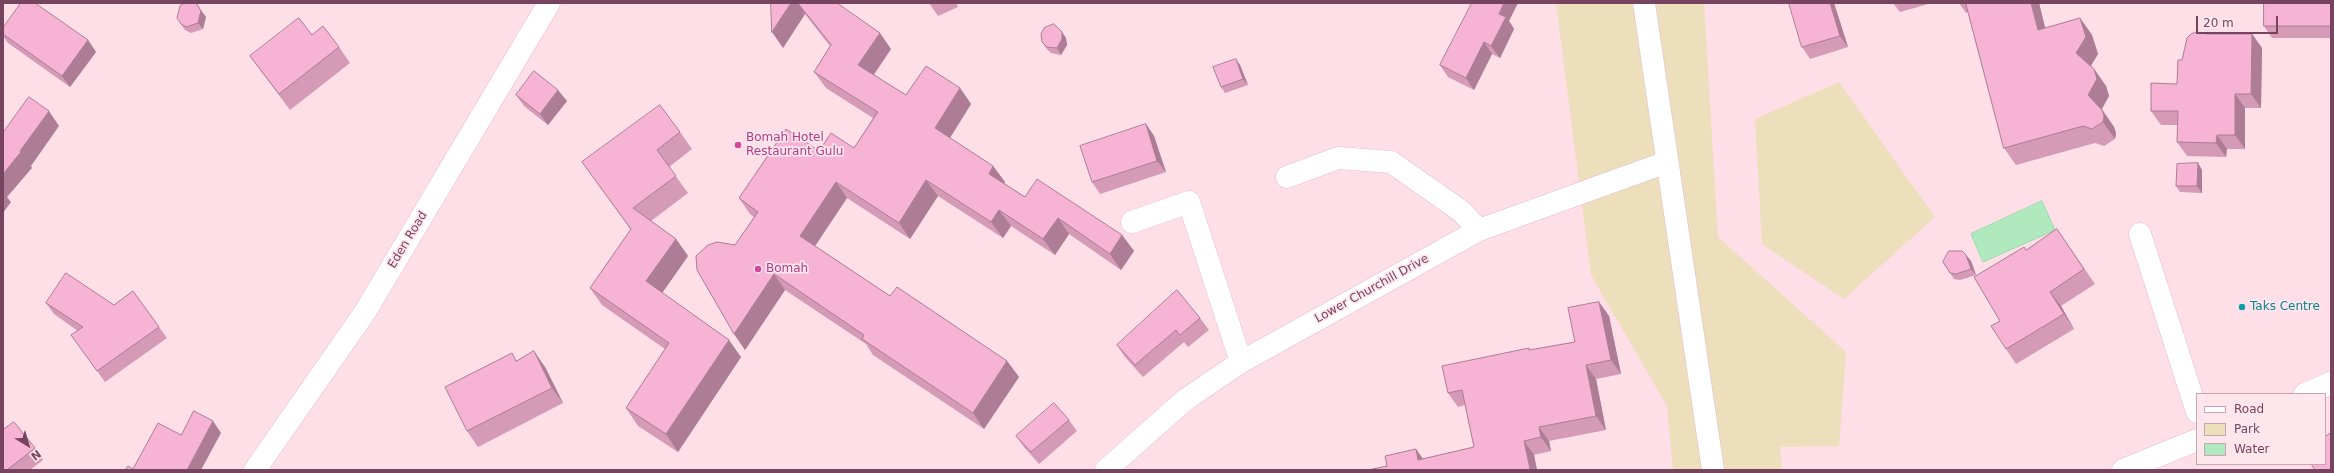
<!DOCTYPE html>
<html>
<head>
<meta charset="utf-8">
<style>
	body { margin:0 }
	#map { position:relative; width:2334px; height:473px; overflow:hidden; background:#fedee7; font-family:"DejaVu Sans",sans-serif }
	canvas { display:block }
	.frame { position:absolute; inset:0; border:4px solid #76445f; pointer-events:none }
	.legend { position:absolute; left:2196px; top:393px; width:130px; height:72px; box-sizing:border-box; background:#ffe6ed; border:1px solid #c8a5b4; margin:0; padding:5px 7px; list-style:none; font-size:12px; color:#76445f }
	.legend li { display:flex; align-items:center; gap:8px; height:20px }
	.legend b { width:20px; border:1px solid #c8a5b4 }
	.north { position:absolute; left:8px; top:425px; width:40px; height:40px; -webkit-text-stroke:3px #ffe6ed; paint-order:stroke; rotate:142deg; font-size:11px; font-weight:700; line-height:16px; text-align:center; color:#76445f }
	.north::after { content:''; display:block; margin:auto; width:14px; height:18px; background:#76445f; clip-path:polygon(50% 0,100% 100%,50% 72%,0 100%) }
	.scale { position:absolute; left:2196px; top:16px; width:82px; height:18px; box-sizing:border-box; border:2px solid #76445f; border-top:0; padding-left:5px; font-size:12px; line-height:14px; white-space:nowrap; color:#76445f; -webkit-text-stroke:3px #ffe6ed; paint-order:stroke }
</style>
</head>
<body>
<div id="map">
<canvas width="2334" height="473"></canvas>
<div class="frame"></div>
<ul class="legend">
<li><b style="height:5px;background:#fff"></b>Road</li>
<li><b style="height:11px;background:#eddebc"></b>Park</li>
<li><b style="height:11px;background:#b1e9bf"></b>Water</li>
</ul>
<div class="north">N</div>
<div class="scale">20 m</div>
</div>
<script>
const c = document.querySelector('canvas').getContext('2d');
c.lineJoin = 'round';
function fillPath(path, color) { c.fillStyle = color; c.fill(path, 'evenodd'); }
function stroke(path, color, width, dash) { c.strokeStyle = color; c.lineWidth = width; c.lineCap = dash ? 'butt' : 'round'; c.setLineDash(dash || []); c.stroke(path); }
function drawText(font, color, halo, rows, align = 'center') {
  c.font = font + ' "DejaVu Sans",sans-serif'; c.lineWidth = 3.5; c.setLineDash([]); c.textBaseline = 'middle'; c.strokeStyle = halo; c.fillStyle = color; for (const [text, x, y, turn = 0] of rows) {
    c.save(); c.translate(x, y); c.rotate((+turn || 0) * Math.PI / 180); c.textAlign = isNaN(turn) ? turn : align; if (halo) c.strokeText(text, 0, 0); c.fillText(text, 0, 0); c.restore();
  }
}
const green = new Path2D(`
	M1556,3h148l14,234 128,115 -7,94 -59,1 2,23h-109l-6,-64 -76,-131z
	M1839,82l96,135 -91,82 -82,-55 -7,-125z`);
const water = new Path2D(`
	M2042,201l13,29 -72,32 -12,-28z`);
const minor = new Path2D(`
	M1644,3l69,467
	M1287,177l51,-19 53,4 70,49 18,19
	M1132,222l57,-20 52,160
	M2140,234l57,178
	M2305,394l26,-11
	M1106,470l79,-70 56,-38 238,-132 188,-68
	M2123,470l74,-30`);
const tertiary = new Path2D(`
	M255,470l110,-158 184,-309`);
const wall = new Path2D(`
	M771,3h66l54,46 -17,26 32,20 54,-7 11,16 -21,34 43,28 12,16 -1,1 21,14 97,38 12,16 -13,19 -52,-36 -14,21 -44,-29 -8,12 -65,-42 -28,43 -63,-41 -32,48 75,50 117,65 12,16 -35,52 -111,-74 -7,-11 -81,-54 -40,60 -10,-105 19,-28 -4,-3 -11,-16 80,-47 35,-3 19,-30 -47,-30 -12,-16 16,-26 -25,-32 -22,34z
	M929,3h27l2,4 -20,9z
	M1834,3l14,44 -38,12 -8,-12z
	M1893,3h39l-32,9z
	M1959,3h80l6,25 35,-10 12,17 6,19 -7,12 3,3 12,17 3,10 -7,13 12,18 2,6 -1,6 -11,7 -9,-3 -79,22 -12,-17 -36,-136 -2,1z
	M2331,3v35h-59l-8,-12z
	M206,17l-3,12 -12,4 -6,-3 -4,-6z
	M1509,21l5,8 -14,29 -8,-4 -18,36 -26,-13 -8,-12z
	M3,28l85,12 8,12 -26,35 -62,-44 -5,-7z
	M2207,34h45l10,14 -1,60h-16v41h-18l-1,8 -39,-1 -10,-14 1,-17h-17l-10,-14 26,-27 5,-24z
	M312,35l27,12 11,16 -60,47 -40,-54z
	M1066,38l1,7 -6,10 -10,-2 -5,-5 -4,-6z
	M1240,65l8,20 -23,8 -4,-6z
	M516,95l51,6 -19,24 -24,-19z
	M1146,124l8,12 12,36 -66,22 -8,-12z
	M680,132l12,17 -23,18 19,26 -37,28 25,18 12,17 -26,37 79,64 -63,95 -40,-26 -12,-18 39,-59 -63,-44 -12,-17 41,-58 -49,-68z
	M2198,163l4,7v23l-22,-1 -4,-6z
	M2057,229l38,55 -34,22 13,23 -58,35 -10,-15 -6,-28 26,-71z
	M1966,255l5,6 5,14 -16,5 -6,-1 -11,-17z
	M133,291l34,47 -62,44 -25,-35 -2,-16 -24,-17 -8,-11 68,2z
	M1599,302l10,14 12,58 -25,5 10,51 -57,11 2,10 -17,4 3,15h-169l19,-4 29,-17 6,10 52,-12 -9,-42 -7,2 -10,-14 82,-43 45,-8z
	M1200,318l9,12 -21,17 -4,-5 -41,35 -18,-20 -8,-12z
	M512,353l4,7 29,7 18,36 -85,44 -11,-16z
	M1069,420l8,11 -38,33 -15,-17 -8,-11z
	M35,448l8,12 -13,10h-27z`);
const shadedWall = new Path2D(`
	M196,3l10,14 -3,12 -5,-6z
	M791,3h7l7,11 -22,34 -11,-16z
	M1504,3h14l-9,18 5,8 -14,29 -9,-12 8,-32z
	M1830,3h4l14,44 -8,-11z
	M2031,3h8l11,44 -12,-17z
	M2080,18l12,17 6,19 -10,16 -12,-17z
	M1062,32l4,6 1,7 -6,10 -4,-7z
	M880,33l11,16 -22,32 -11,-16z
	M2252,34l10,14 -1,60 -10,-14z
	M88,40l8,12 -26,35 -8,-11z
	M1484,42l8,12 -18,36 -8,-12z
	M1236,59l4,6 8,20 -5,-6z
	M2094,69l12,17 3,10 -9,16 -12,-17z
	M960,88l11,16 -25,40 -11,-16z
	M558,90l9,11 -19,24 -8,-11z
	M2235,94l10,14v41l-10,-14z
	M2102,110l12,17 2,6 -1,6 -12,-17z
	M49,111l10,15 -28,40 1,2 -25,29 4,5 -8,11v-39z
	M1146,124l8,12 12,36 -9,-11z
	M2217,135l10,14 -1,8 -10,-14z
	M2198,163l4,7v23l-5,-7z
	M993,166l12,16 -5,8 -11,-16z
	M926,180l12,16 -28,43 -11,-16z
	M836,182l11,16 -36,54 -11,-16z
	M999,210l12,16 -8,12 -12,-16z
	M1058,218l11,16 -14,21 -12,-16z
	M1122,235l12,16 -13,19 -11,-16z
	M676,239l12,17 -30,43 -12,-18z
	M1966,255l5,6 5,14 -5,-6z
	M774,274l11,16 -40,60 -11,-16z
	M2050,292l11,14 13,23 -10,-15z
	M1599,302l10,14 12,58 -10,-14z
	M729,340l12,17 -63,95 -12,-18z
	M534,351l11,16 18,36 -11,-15z
	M1007,361l12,16 -35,52 -11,-16z
	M1586,365l10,14 10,51 -10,-14z
	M213,421l8,12 -20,37h-14z
	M1539,427l10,14 2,10 -10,-14z
	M1524,441l10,14 3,15h-7v-1z
	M1416,449l10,14 -8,-3z`);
const building = new Path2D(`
	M21,3h14l53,37 -26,36 -59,-42v-6z
	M185,3h11l5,8 -3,12 -12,4 -5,-3 -4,-6 3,-12z
	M771,3h20l-19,29z
	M798,3h39l43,30 -22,32 48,30 20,-29 34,22 -25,40 58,38 -4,8 36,23 12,-18 85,56 -12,19 -52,-36 -15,21 -44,-29 -8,12 -65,-42 -27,43 -63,-41 -36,54 90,60 7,-9 110,74 -34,52 -111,-74 2,-4 -90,-61 -40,60 -37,-64 -1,-14 12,-11 9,-3 18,3 23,-33 -19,-14 47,-69 33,22 12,-18 23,15 24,-36 -64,-40 17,-27z
	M1472,3h32l-5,11 7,3 -15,29 -7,-4 -18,36 -26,-13z
	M1789,3h41l10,33 -38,11z
	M1966,3h65l7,27 42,-12 6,19 -10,16 18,16 3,10 -9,16 14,15 2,6 -1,6 -11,7 -9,-3 -79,22z
	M2264,3h67v23h-67z
	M299,18l13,17 11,-9 16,21 -60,47 -29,-38z
	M1054,24l8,8v7l-5,9 -10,-1 -5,-5 -1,-8 3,-6z
	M2197,32l10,2h45l-1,60h-16v41h-18l-1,8 -39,-1 1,-31h-27v-28l26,1 1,-24h4l5,-22 4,-4z
	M1236,59l7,20 -22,8 -8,-20z
	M534,71l24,19 -18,24 -24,-19z
	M29,97l20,14 -29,40 1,1 -18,22v-41z
	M660,105l20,27 -23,18 19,26 -43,32 43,31 -30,42 83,59 -63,94 -40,-26 43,-65 -79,-55 41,-59 -49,-67z
	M1146,124l11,37 -65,21 -12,-36z
	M2198,163l-1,23h-21l1,-22z
	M2057,229l27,40 -34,23 14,22 -58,35 -15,-23 9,-5 -26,-44 50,-30 2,3z
	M1949,251h13l4,4 5,14 -15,5 -6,-1 -7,-11z
	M66,273l48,32 19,-14 26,36 -62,44 -26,-36 12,-8 -37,-24z
	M1177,290l23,28 -20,17 -4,-5 -41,35 -18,-20z
	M1599,302l12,58 -25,5 10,51 -57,11 2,10 -17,4 6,28 -4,1h-158l19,-4 -2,-10 31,-7 2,11 56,-13 -12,-57 -14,3 -6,-27 87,-18v2l46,-8 -7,-34z
	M534,351l18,37 -85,43 -22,-44 67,-34 4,8z
	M1054,403l15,17 -38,32 -15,-16z
	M194,411l19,10 -26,49h-62l3,-4 5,3 25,-46 23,12z
	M14,422l21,26 -28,22h-4v-40z
	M2331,433v37h-16l-4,-6h14v-27z`);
const markers = [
	[738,145,4,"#d1479c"],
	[758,269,4,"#d1479c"],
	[2242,307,4,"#0f9aa8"]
];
const hotelNames = [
	["Bomah Hotel",746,138],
	["Restaurant Gulu",746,152],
	["Bomah",766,269]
];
const streetNames = [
	["Eden Road",408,240,-59],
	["Lower Churchill Drive",1372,289,-29]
];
const cultureNames = [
	["Taks Centre",2250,307]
];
fillPath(green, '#eddebc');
fillPath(water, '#b1e9bf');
stroke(water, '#96dca9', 1);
stroke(minor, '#e5bccd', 23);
stroke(tertiary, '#e5bccd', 23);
stroke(minor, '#fff', 22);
stroke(tertiary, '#fff', 22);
fillPath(wall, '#d49ab6');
fillPath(shadedWall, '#ac7d94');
fillPath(building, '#f6b3d4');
stroke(building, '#ac7d94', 1);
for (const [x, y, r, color] of markers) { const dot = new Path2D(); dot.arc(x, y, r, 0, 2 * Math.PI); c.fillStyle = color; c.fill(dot); stroke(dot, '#ffe6ed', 1.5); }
drawText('12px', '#b23c85', '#ffe6ed', hotelNames, 'left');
drawText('12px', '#76445f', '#ffe6ed', streetNames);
drawText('12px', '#0d838f', '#ffe6ed', cultureNames, 'left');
</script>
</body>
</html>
